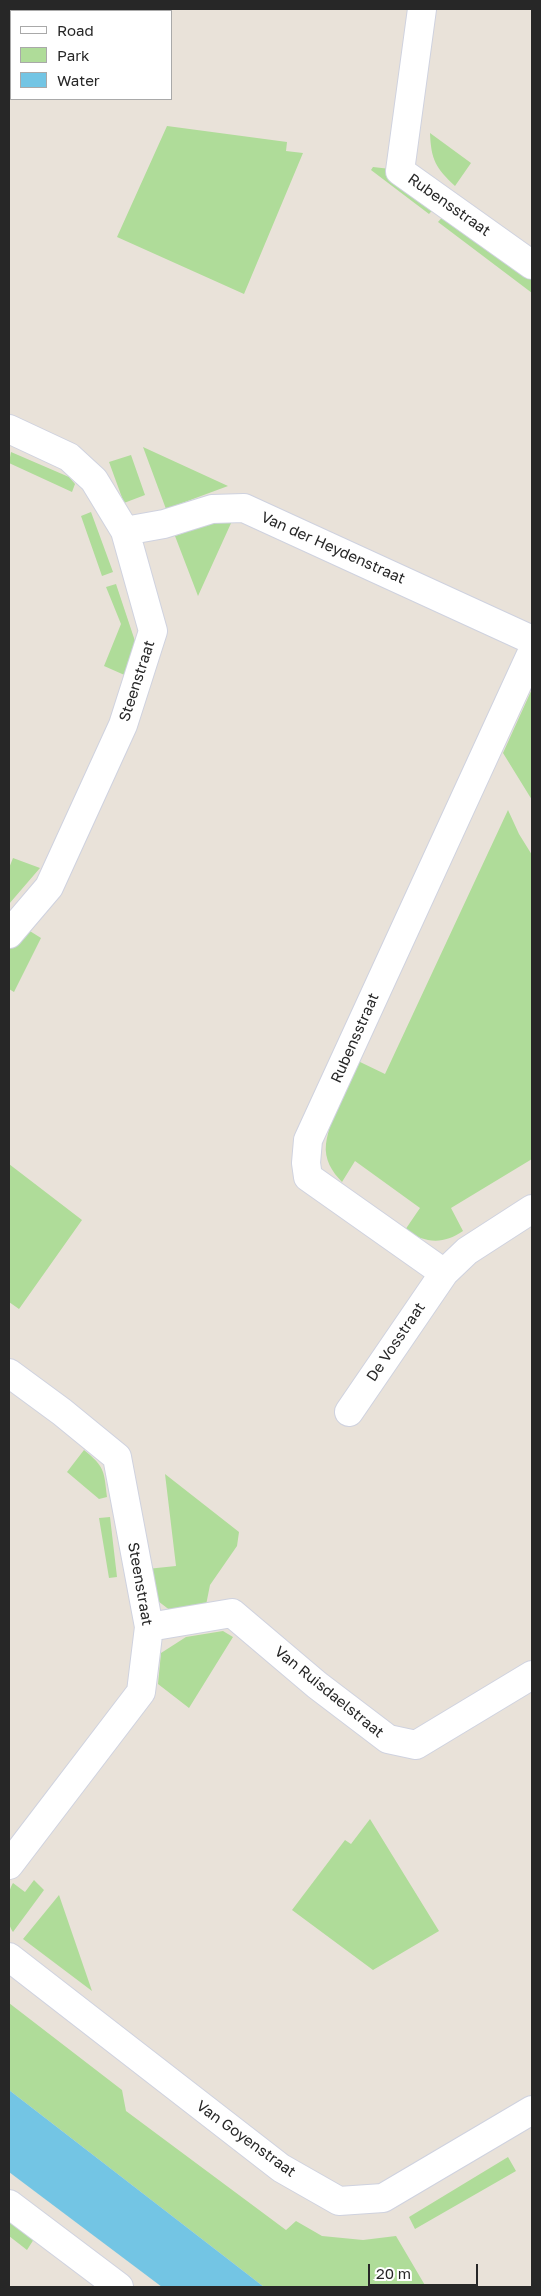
<!DOCTYPE html>
<html>
<head>
<meta charset="utf-8">
<style>
	body { margin:0 }
	#map { position:relative; width:541px; height:2296px; overflow:hidden; background:#e9e2d9; font-family:"Golos Text",sans-serif }
	canvas { display:block }
	.frame { position:absolute; inset:0; border:10px solid #272727; pointer-events:none }
	.legend { position:absolute; left:10px; top:10px; width:162px; height:90px; box-sizing:border-box; background:#fff; border:1px solid #a9a9a9; margin:0; padding:6px 9px; list-style:none; font-size:15px; color:#272727 }
	.legend li { display:flex; align-items:center; gap:10px; height:25px }
	.legend b { width:25px; border:1px solid #a9a9a9 }
	.scale { position:absolute; left:368px; top:2264px; width:110px; height:22px; box-sizing:border-box; border:2px solid #272727; border-top:0; padding-left:6px; font-size:15px; line-height:18px; white-space:nowrap; color:#272727; -webkit-text-stroke:4px #fff; paint-order:stroke }
</style>
</head>
<body>
<div id="map">
<canvas width="541" height="2296"></canvas>
<div class="frame"></div>
<ul class="legend">
<li><b style="height:6px;background:#fff"></b>Road</li>
<li><b style="height:14px;background:#afdc99"></b>Park</li>
<li><b style="height:14px;background:#73c5e4"></b>Water</li>
</ul>
<div class="scale">20 m</div>
</div>
<script>
const c = document.querySelector('canvas').getContext('2d');
c.lineJoin = 'round';
function fillPath(path, color) { c.fillStyle = color; c.fill(path, 'evenodd'); }
function stroke(path, color, width, dash) { c.strokeStyle = color; c.lineWidth = width; c.lineCap = dash ? 'butt' : 'round'; c.setLineDash(dash || []); c.stroke(path); }
function drawText(font, color, halo, rows, align = 'center') {
  c.font = font + ' "Golos Text",sans-serif'; c.lineWidth = 4.5; c.setLineDash([]); c.textBaseline = 'middle'; c.strokeStyle = halo; c.fillStyle = color; for (const [text, x, y, turn = 0] of rows) {
    c.save(); c.translate(x, y); c.rotate((+turn || 0) * Math.PI / 180); c.textAlign = isNaN(turn) ? turn : align; if (halo) c.strokeText(text, 0, 0); c.fillText(text, 0, 0); c.restore();
  }
}
const green = new Path2D(`
	M167,126l120,16 -1,9 17,2 -59,141 -127,-57z
	M430,133l41,30 -16,23c-19,-18 -24,-26 -25,-53z
	M373,167l26,3 37,36 -7,8 -58,-44z
	M445,214l87,65v14l-94,-71z
	M143,447l85,39 -62,23z
	M11,452l58,25 6,7 -3,8 -63,-29z
	M131,455l14,40 -21,8 -15,-41z
	M91,512l22,60 -11,4 -21,-60z
	M232,521l-34,75 -23,-60 39,-14z
	M116,584l22,66 -9,27 -25,-11 17,-42 -15,-37z
	M532,689v111l-29,-47z
	M508,810l11,24 13,21v304l-81,49 12,23c-20,14 -38,12 -58,-1l15,-22 -65,-47 -13,21c-10,-10 -18,-23 -16,-38 4,-27 21,-59 32,-83l27,13z
	M13,858l27,10 -31,36v-36z
	M25,928l16,10 -27,54 -5,-3v-42z
	M9,1164l73,56 -63,89 -10,-7z
	M84,1450c21,17 20,21 23,47l-8,2 -32,-27z
	M165,1474l74,58 -2,14 -27,39 -4,20 -35,6 -17,-13 -7,-29 29,-3z
	M110,1517l7,60 -8,1 -10,-60z
	M223,1631l10,6 -44,71 -31,-24 3,-31 25,-16z
	M370,1819l69,112 -66,39 -81,-60 53,-70 6,4z
	M34,1880l10,10 -31,42c-8,-11 -7,-38 0,-49l12,9z
	M59,1895l33,96 -69,-52z
	M9,2003l113,87 4,21 160,119 10,-9 26,15 41,4 33,-4 30,51h-162l-255,-197z
	M508,2157l8,14 -101,58 -6,-12z
	M9,2220l25,19 -7,11 -18,-14z`);
const water = new Path2D(`
	M9,2090l255,197h-102l-153,-115z`);
const minor = new Path2D(`
	M422,9l-22,162 132,94
	M21,11l2,-2
	M9,38l2,-5
	M9,429l60,28 25,23 31,51 28,100 -30,94 -74,162 -40,47
	M125,531l39,-7 48,-15 32,-1 288,132
	M532,652l-224,488 -2,23 2,14 136,96 23,-22 65,-42
	M9,1373l53,39 55,45 32,170 -8,65 -132,173
	M349,1412l95,-139
	M149,1627l83,-14 85,72 71,54 28,6 116,-70
	M9,1957l272,211 58,33 44,-3 149,-88
	M9,2204l110,83`);
const streetNames = [
	["Rubensstraat",449,205,35],
	["Van der Heydenstraat",333,548,24],
	["Steenstraat",137,681,-72],
	["Rubensstraat",355,1038,-66],
	["De Vosstraat",396,1342,-56],
	["Steenstraat",140,1584,80],
	["Van Ruisdaelstraat",329,1692,39],
	["Van Goyenstraat",246,2139,36]
];
fillPath(green, '#afdc99');
fillPath(water, '#73c5e4');
stroke(minor, '#cfd2df', 30);
stroke(minor, '#fff', 28);
drawText('15px', '#272727', '#fff', streetNames);
</script>
</body>
</html>
